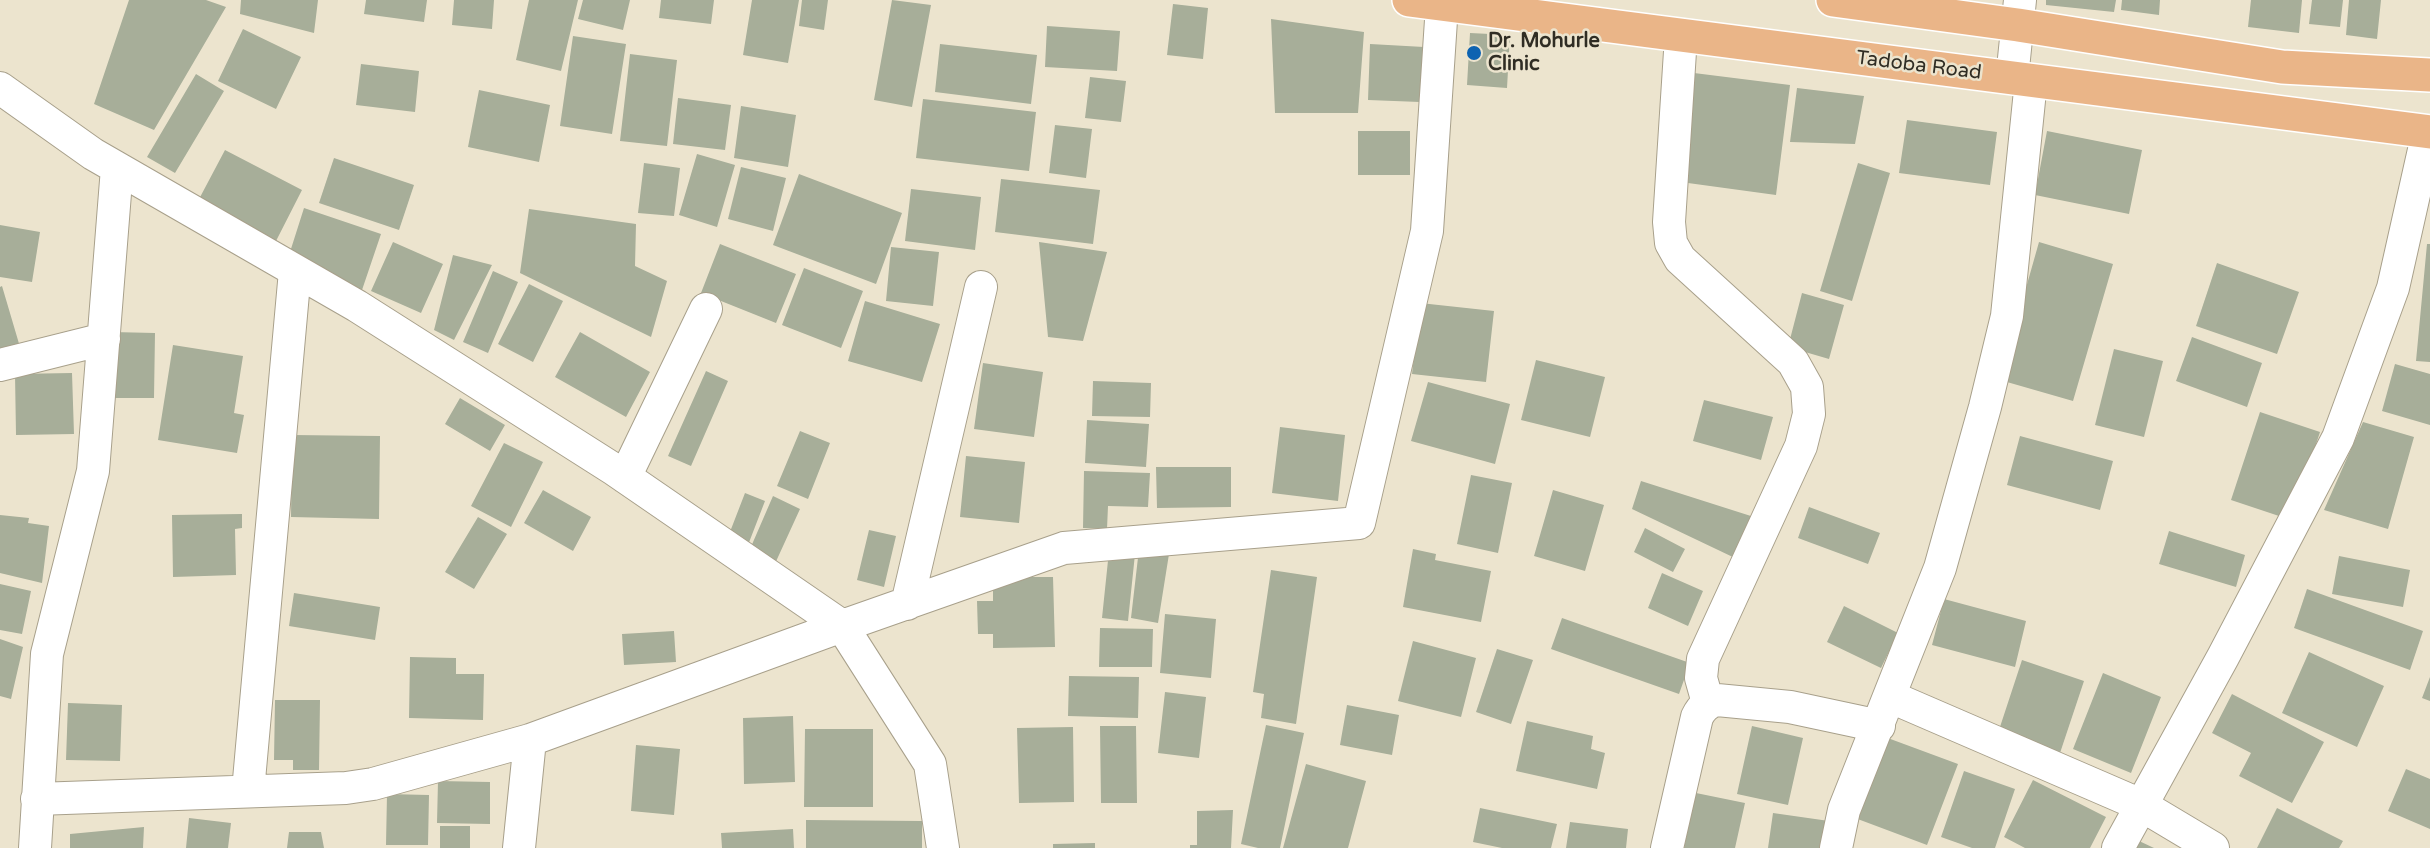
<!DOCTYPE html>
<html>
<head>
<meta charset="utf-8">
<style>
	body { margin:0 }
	canvas { display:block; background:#ece4ce }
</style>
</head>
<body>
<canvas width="2430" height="848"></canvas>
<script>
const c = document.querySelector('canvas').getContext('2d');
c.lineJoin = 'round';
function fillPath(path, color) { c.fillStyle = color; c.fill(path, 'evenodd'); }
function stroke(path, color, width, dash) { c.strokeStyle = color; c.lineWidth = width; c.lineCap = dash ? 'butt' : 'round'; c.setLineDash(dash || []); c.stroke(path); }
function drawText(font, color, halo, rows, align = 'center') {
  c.font = font + ' "Varela Round",sans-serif'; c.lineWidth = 5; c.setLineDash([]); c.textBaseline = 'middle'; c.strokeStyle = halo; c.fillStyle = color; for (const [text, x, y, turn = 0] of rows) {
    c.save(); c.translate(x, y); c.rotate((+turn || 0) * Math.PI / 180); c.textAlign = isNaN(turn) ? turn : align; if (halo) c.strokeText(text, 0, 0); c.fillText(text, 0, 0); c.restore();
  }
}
const building = new Path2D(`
	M129,0h77l20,7 -72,123 -60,-26z
	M241,0h77l-4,33 -74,-19z
	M366,0h61l-3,22 -60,-8z
	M454,0h40l-2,29 -40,-4z
	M529,0h49l-17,71 -45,-11z
	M583,0h47l-7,30 -45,-11z
	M661,0h53l-3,24 -52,-6z
	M752,0h47l-11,63 -45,-8z
	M802,0h26l-4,30 -25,-4z
	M892,0l39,5 -19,102 -38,-7z
	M2046,0h70l-2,12 -68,-7z
	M2122,0h38l-1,15 -38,-5z
	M2251,0h51l-3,33 -51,-6z
	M2312,0h31l-3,27 -31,-3z
	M2349,0h32l-4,39 -31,-4z
	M1173,4l35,4 -5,51 -36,-4z
	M1271,19l93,13 -6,81h-83z
	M1047,26l73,5 -3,40 -72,-4z
	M243,29l58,28 -25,52 -58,-28z
	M1470,33l40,2 -3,53 -40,-3z
	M573,36l53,8 -14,90 -52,-8z
	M940,44l97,11 -6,49 -96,-12z
	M1370,44l54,3 -4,55 -52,-2z
	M630,54l47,6 -10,86 -47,-5z
	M361,64l58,7 -4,41 -59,-7z
	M1694,73l96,12 -14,110 -88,-12z
	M196,74l28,17 -49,82 -28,-16z
	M1090,77l36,4 -5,41 -36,-4z
	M1797,88l67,8 -9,48 -65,-2z
	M479,90l71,15 -11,57 -71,-15z
	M678,98l53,7 -6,45 -52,-6z
	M923,99l113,13 -7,59 -113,-13z
	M741,106l55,9 -8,52 -54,-9z
	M1907,120l90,12 -7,53 -91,-12z
	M1055,125l37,4 -6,49 -37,-5z
	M1358,131h52v44h-52z
	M2047,131l95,19 -13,64 -94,-19z
	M225,150l77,40 -26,51 -78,-40z
	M697,154l38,11 -18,62 -38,-12z
	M334,158l80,27 -15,45 -80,-27z
	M644,163l36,5 -6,48 -36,-3z
	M1858,163l32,10 -38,128 -32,-10z
	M741,167l45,11 -13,53 -45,-12z
	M799,174l103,39 -26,71 -103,-39z
	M1001,179l99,11 -7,54 -98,-12z
	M911,189l70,8 -6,53 -70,-9z
	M304,208l77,26 -19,56 -72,-38z
	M529,209l107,15 -1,42 32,15 -16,56 -131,-64z
	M0,225l40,7 -8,50 -32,-5z
	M393,242l50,22 -22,49 -50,-22z
	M1039,242l68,10 -24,89 -35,-4z
	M2039,242l74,22 -40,137 -73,-21z
	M720,244l76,30 -20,49 -75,-30z
	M2427,244h3v118l-14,-1z
	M891,247l48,5 -6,54 -47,-5z
	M453,255l39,10 -38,75 -20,-10z
	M2217,263l82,29 -22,62 -81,-28z
	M804,268l59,23 -22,57 -59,-23z
	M493,271l25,11 -30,71 -25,-11z
	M529,284l34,17 -30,61 -35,-18z
	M2,286l18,61 -20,6v-66z
	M1802,293l42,12 -15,54 -41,-12z
	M865,301l75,23 -18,58 -74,-21z
	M1420,303l74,8 -8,71 -74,-8z
	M112,332l43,1 -1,65h-44z
	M580,332l70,40 -24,45 -71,-40z
	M2192,337l70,26 -15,44 -71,-26z
	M173,345l70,11 -9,57 10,2 -7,38 -79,-13z
	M2114,349l49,12 -19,76 -49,-12z
	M1536,360l69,17 -15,60 -69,-17z
	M983,363l60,9 -9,65 -60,-8z
	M2395,364l35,10v51l-48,-14z
	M706,371l22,10 -37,85 -23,-10z
	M72,373l2,61 -58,1 -1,-61z
	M1093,381l58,2 -1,34 -58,-1z
	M1428,382l82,22 -15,60 -84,-23z
	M460,398l45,27 -15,26 -45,-27z
	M1704,400l69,17 -12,43 -68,-19z
	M2260,412l60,20 -29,88 -60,-20z
	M1087,420l62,4 -3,43 -61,-4z
	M2363,422l51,15 -26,92 -64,-19z
	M1280,427l65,8 -7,66 -66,-8z
	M800,431l30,12 -22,56 -31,-13z
	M292,435l88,1 -1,83 -88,-2z
	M2020,436l93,25 -13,49 -93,-25z
	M504,443l39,19 -32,65 -40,-21z
	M966,456l59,6 -6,61 -59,-6z
	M1156,467h75v40l-74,1z
	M1084,471l66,2 -2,34 -40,-1 -1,23 -24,-1z
	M1471,475l41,8 -14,70 -41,-9z
	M1641,481l113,36 -17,42 -105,-50z
	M543,490l48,27 -18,34 -49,-28z
	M1553,490l51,15 -19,66 -51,-15z
	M745,493l20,8 -17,44 -20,-8z
	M773,496l27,13 -27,59 -26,-12z
	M1809,507l71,26 -12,31 -70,-26z
	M242,514v14l-7,1 1,46 -63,2 -1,-62z
	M0,515l29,3 -1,5 21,3 -7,57 -42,-10z
	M478,517l29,17 -33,55 -29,-17z
	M1645,528l40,21 -12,23 -39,-20z
	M869,530l27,6 -12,51 -27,-7z
	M2169,531l76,24 -9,32 -77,-23z
	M1139,549l30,5 -11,69 -27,-5z
	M1413,549l23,5 -1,6 56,11 -10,51 -78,-15z
	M1109,551l26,3 -7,67 -26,-3z
	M2339,556l71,14 -7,37 -71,-13z
	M1271,570l46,7 -21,147 -35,-6 3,-24 -11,-2z
	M1662,573l41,18 -15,35 -40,-18z
	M993,577h60l2,70 -62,1v-14h-15l-1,-33h16z
	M0,584l31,7 -9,43 -22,-4z
	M2307,589l116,42 -13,39 -116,-42z
	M294,593l86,14 -5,33 -86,-14z
	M1944,599l82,22 -11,46 -83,-22z
	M1844,606l54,27 -17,35 -54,-26z
	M1165,614l51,5 -5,59 -51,-5z
	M1562,618l128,45 -11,31 -128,-45z
	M1100,628l53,1 -1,38h-53z
	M674,631l2,31 -52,3 -2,-31z
	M0,639l23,8 -12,52 -11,-3z
	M1413,641l63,17 -15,59 -63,-16z
	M1497,649l36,11 -22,64 -35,-12z
	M2309,652l75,34 -27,61 -75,-34z
	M410,657l46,1v16h28l-1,46 -74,-2z
	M2022,660l62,21 -24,72 -62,-20z
	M2103,673l58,24 -30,76 -58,-24z
	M1069,676l70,1 -1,41 -70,-2z
	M2430,677v24l-8,-3z
	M1165,692l41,5 -7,61 -41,-5z
	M2232,694l92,48 -32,61 -53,-27 12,-23 -39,-20z
	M275,700h45l-1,70h-26v-10h-19z
	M68,703l54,2 -2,56 -54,-1z
	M1347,705l52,10 -7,40 -52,-10z
	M793,716l2,66 -51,2 -1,-66z
	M1527,721l66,15 -2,13 14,4 -8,36 -81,-18z
	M1266,725l38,8 -24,115h-22l-17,-4z
	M1100,726h36l1,77h-36z
	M1752,726l51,12 -15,67 -51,-11z
	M1073,727l1,75 -55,1 -2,-75z
	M805,729h68v78h-69z
	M1885,737l73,27 -31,81 -72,-27z
	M636,745l44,4 -6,66 -43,-4z
	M1306,764l60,17 -18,67h-65z
	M2406,769l24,10v50l-42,-18z
	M1964,771l51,18 -20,59h-23l-31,-11z
	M2033,780l73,37 -16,31h-65l-21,-11z
	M438,781l52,1v42l-53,-1z
	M1696,793l49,10 -10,45h-51z
	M387,794l42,1 -1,50h-42z
	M1480,808l77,16 -6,24h-49l-29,-6z
	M2277,808l66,33 -4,7h-82z
	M1233,810l-2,38h-41v-3h7v-34z
	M1773,813l56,8 -4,27h-57z
	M189,818l42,5 -3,25h-42z
	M806,820l116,1v27h-116z
	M1570,822l58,7 -2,19h-60z
	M440,826h30v22h-30z
	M144,827l-1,21h-73v-14z
	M793,829l1,19h-72l-1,-15z
	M289,832h32l3,16h-37z
	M2137,840l17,8h-21z
	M1095,843v5h-42v-4z`);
const minor = new Path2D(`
	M1681,36l-12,186 2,21 9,16 113,103 14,25 2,27 -8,32 -98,213 -2,19 7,25
	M2012,78l8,-78
	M0,88l93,66 264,152 258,164 227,156
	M0,365l104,-26
	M625,477l81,-168
	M907,604l74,-317
	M1891,697l250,108 72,43
	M248,791l47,-520
	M37,799l309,-11 27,-4 157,-44 312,-114
	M35,848l12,-194 46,-183 24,-303
	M519,848l11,-108
	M943,848l-13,-84 -88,-138 222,-78 295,-25 68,-292 15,-226
	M1667,848l30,-131c5,-10 10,-14 20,-17l73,7 89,19
	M1836,848l8,-38 96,-242 45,-161 22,-91 24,-235
	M2118,848l105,-191 115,-219 55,-150 35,-156`);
const primary = new Path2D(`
	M1409,0l1021,132
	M1833,0l185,25 264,42 148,8`);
const markers = [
	[1474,53,8,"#0d63b1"]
];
const poiNames = [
	["Dr. Mohurle",1488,42],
	["Clinic",1488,65]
];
const streetNames = [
	["Tadoba Road",1919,66,7]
];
fillPath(building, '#a7ae99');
stroke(minor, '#a8a08b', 34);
stroke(primary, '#fff', 36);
stroke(minor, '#fff', 32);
stroke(primary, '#eab588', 33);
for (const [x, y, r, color] of markers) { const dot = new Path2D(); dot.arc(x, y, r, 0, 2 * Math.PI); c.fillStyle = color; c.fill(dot); stroke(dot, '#ece4ce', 2); }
drawText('bold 20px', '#302d24', '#ece4ce', poiNames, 'left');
drawText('20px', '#302d24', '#ece4ce', streetNames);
</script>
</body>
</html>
